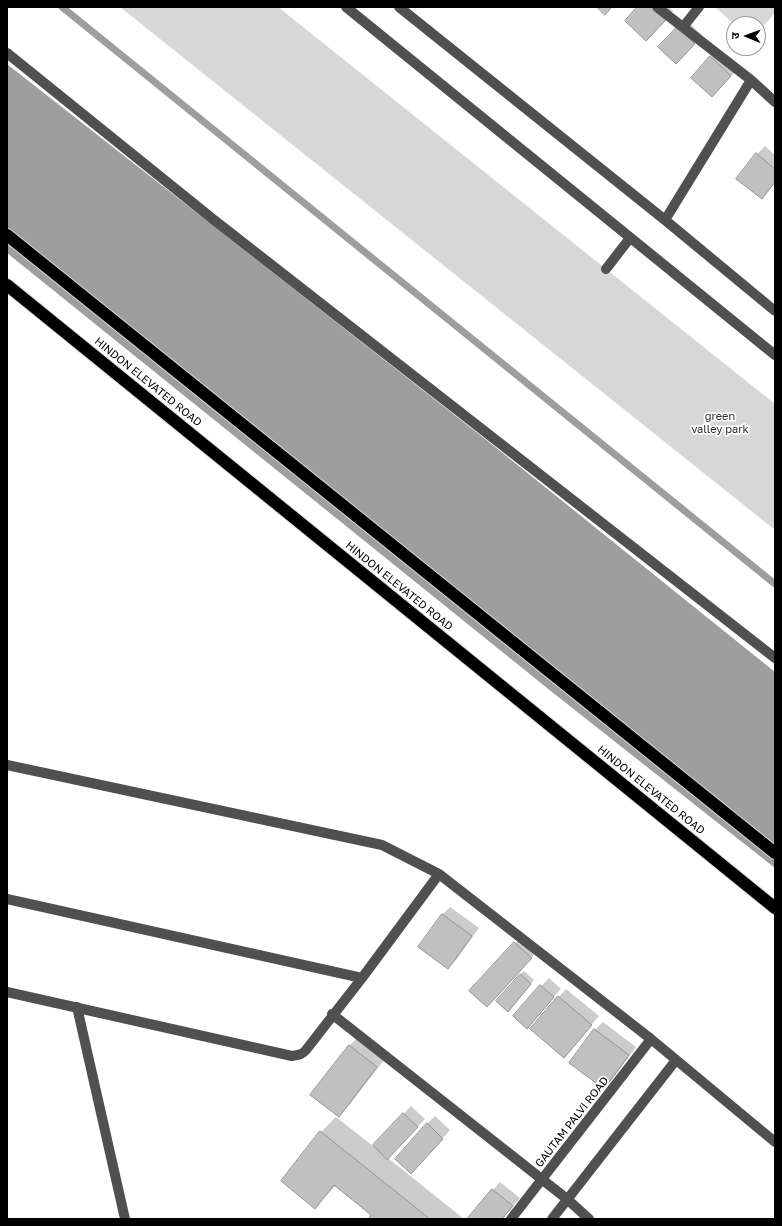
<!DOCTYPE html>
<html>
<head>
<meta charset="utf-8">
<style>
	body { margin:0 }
	#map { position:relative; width:782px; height:1226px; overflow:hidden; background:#fff; font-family:"Golos Text","Noto Sans Devanagari",sans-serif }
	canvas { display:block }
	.frame { position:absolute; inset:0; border:8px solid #000; pointer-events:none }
	.north { position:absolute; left:726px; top:16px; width:40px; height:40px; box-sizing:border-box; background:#fff; border:1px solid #999; border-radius:50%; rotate:271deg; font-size:11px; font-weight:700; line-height:16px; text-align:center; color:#000 }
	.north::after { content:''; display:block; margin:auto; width:14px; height:18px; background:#000; clip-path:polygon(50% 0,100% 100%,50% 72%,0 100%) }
</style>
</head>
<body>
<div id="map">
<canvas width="782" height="1226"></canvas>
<div class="frame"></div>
<div class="north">उ</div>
</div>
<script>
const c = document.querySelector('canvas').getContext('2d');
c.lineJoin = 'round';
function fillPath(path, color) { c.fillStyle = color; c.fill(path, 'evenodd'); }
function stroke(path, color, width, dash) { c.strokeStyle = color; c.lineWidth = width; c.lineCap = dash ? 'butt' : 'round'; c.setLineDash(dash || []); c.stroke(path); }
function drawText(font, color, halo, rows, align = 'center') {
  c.font = font + ' "Golos Text",sans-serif'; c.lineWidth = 3.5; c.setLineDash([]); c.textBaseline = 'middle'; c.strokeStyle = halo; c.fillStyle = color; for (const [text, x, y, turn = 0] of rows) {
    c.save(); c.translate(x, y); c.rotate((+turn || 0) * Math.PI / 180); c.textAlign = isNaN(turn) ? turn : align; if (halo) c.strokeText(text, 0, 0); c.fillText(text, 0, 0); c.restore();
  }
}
const green = new Path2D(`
	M120,7h158l497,397v126z
	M715,7h60v6l-17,19v-8h-24z`);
const water = new Path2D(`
	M7,64l487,382 281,226v196l-223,-176 -545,-439z`);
const shadow = new Path2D(`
	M639,7h29l5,4 -19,21z
	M686,20l16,15 -18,20z
	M719,49l20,19 -20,20 -27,-10z
	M765,146l10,9v28l-14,15 -4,-44z
	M450,907l29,21 -23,32 -8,8 -6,-53z
	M523,935l16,14 -44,49 -24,-7z
	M524,971l10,9 -22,27 8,-32z
	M549,978l12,11 -27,30 7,-33z
	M566,989l33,27 -35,40 -5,-59z
	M603,1022l33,25 -24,33 -8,8 -9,-58z
	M361,1034l27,21 -38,49 -11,12 -28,-22 39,-49z
	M411,1106l14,13 -37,39 76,61h-94l3,-4 -37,-30 -21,23 -33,-27 39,-49 15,-15 37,29z
	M435,1116l15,14 -31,35 8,-41z
	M500,1182l20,16 -18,21h-34z`);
const stream = new Path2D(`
	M62,7l713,577`);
const building = new Path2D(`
	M597,7h15l-7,8z
	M637,7h15l14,13 -20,21 -21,-20z
	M677,27l18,17 -19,20 -18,-17z
	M710,56l21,20 -19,21 -21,-19z
	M756,153l19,16v13l-13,17 -26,-20z
	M442,914l30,22 -24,33 -30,-22z
	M514,942l18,16 -45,49 -18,-16z
	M520,974l11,10 -23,28 -12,-11z
	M540,985l14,12 -27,32 -14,-13z
	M558,996l34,29 -28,33 -34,-29z
	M594,1029l35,26 -25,34 -35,-26z
	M349,1045l28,22 -38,50 -29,-22z
	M403,1113l15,14 -31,33 -14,-15z
	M427,1123l16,16 -32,35 -16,-15z
	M320,1131l110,88h-62l3,-4 -37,-30 -19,24 -34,-28z
	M492,1189l21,17 -11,13h-35z`);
const minor = new Path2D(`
	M346,7l429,348
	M399,7l266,213 110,91
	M657,7l94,73 24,22
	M683,27l16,-20
	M7,53l207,167 561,438
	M665,220l86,-140
	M606,269l24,-31
	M7,765l375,80 57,29 212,165 124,103
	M7,899l355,79
	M7,992l285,64c6,-1 10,-1 14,-6l56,-72 77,-104
	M77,1007l48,212
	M332,1014l235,185 22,20
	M511,1219l140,-180
	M552,1219l124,-159`);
const highway = new Path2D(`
	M7,235l768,618
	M7,285l768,623`);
const streetNames = [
	["HINDON ELEVATED ROAD",148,382,39],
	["HINDON ELEVATED ROAD",399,586,39],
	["HINDON ELEVATED ROAD",651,790,39],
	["GAUTAM PALVI ROAD",572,1122,-52]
];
const parkNames = [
	["green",720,417],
	["valley park",720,430]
];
fillPath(green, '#d7d7d7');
fillPath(water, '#9e9e9e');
fillPath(shadow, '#0003');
stroke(stream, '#9e9e9e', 7);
fillPath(building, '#c0c0c0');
stroke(building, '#949494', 1);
stroke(highway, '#dbdbdb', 14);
stroke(minor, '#505050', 10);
stroke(highway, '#000', 12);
drawText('11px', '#000', '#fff', streetNames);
drawText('11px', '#2e2e2e', '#fff', parkNames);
</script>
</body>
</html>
